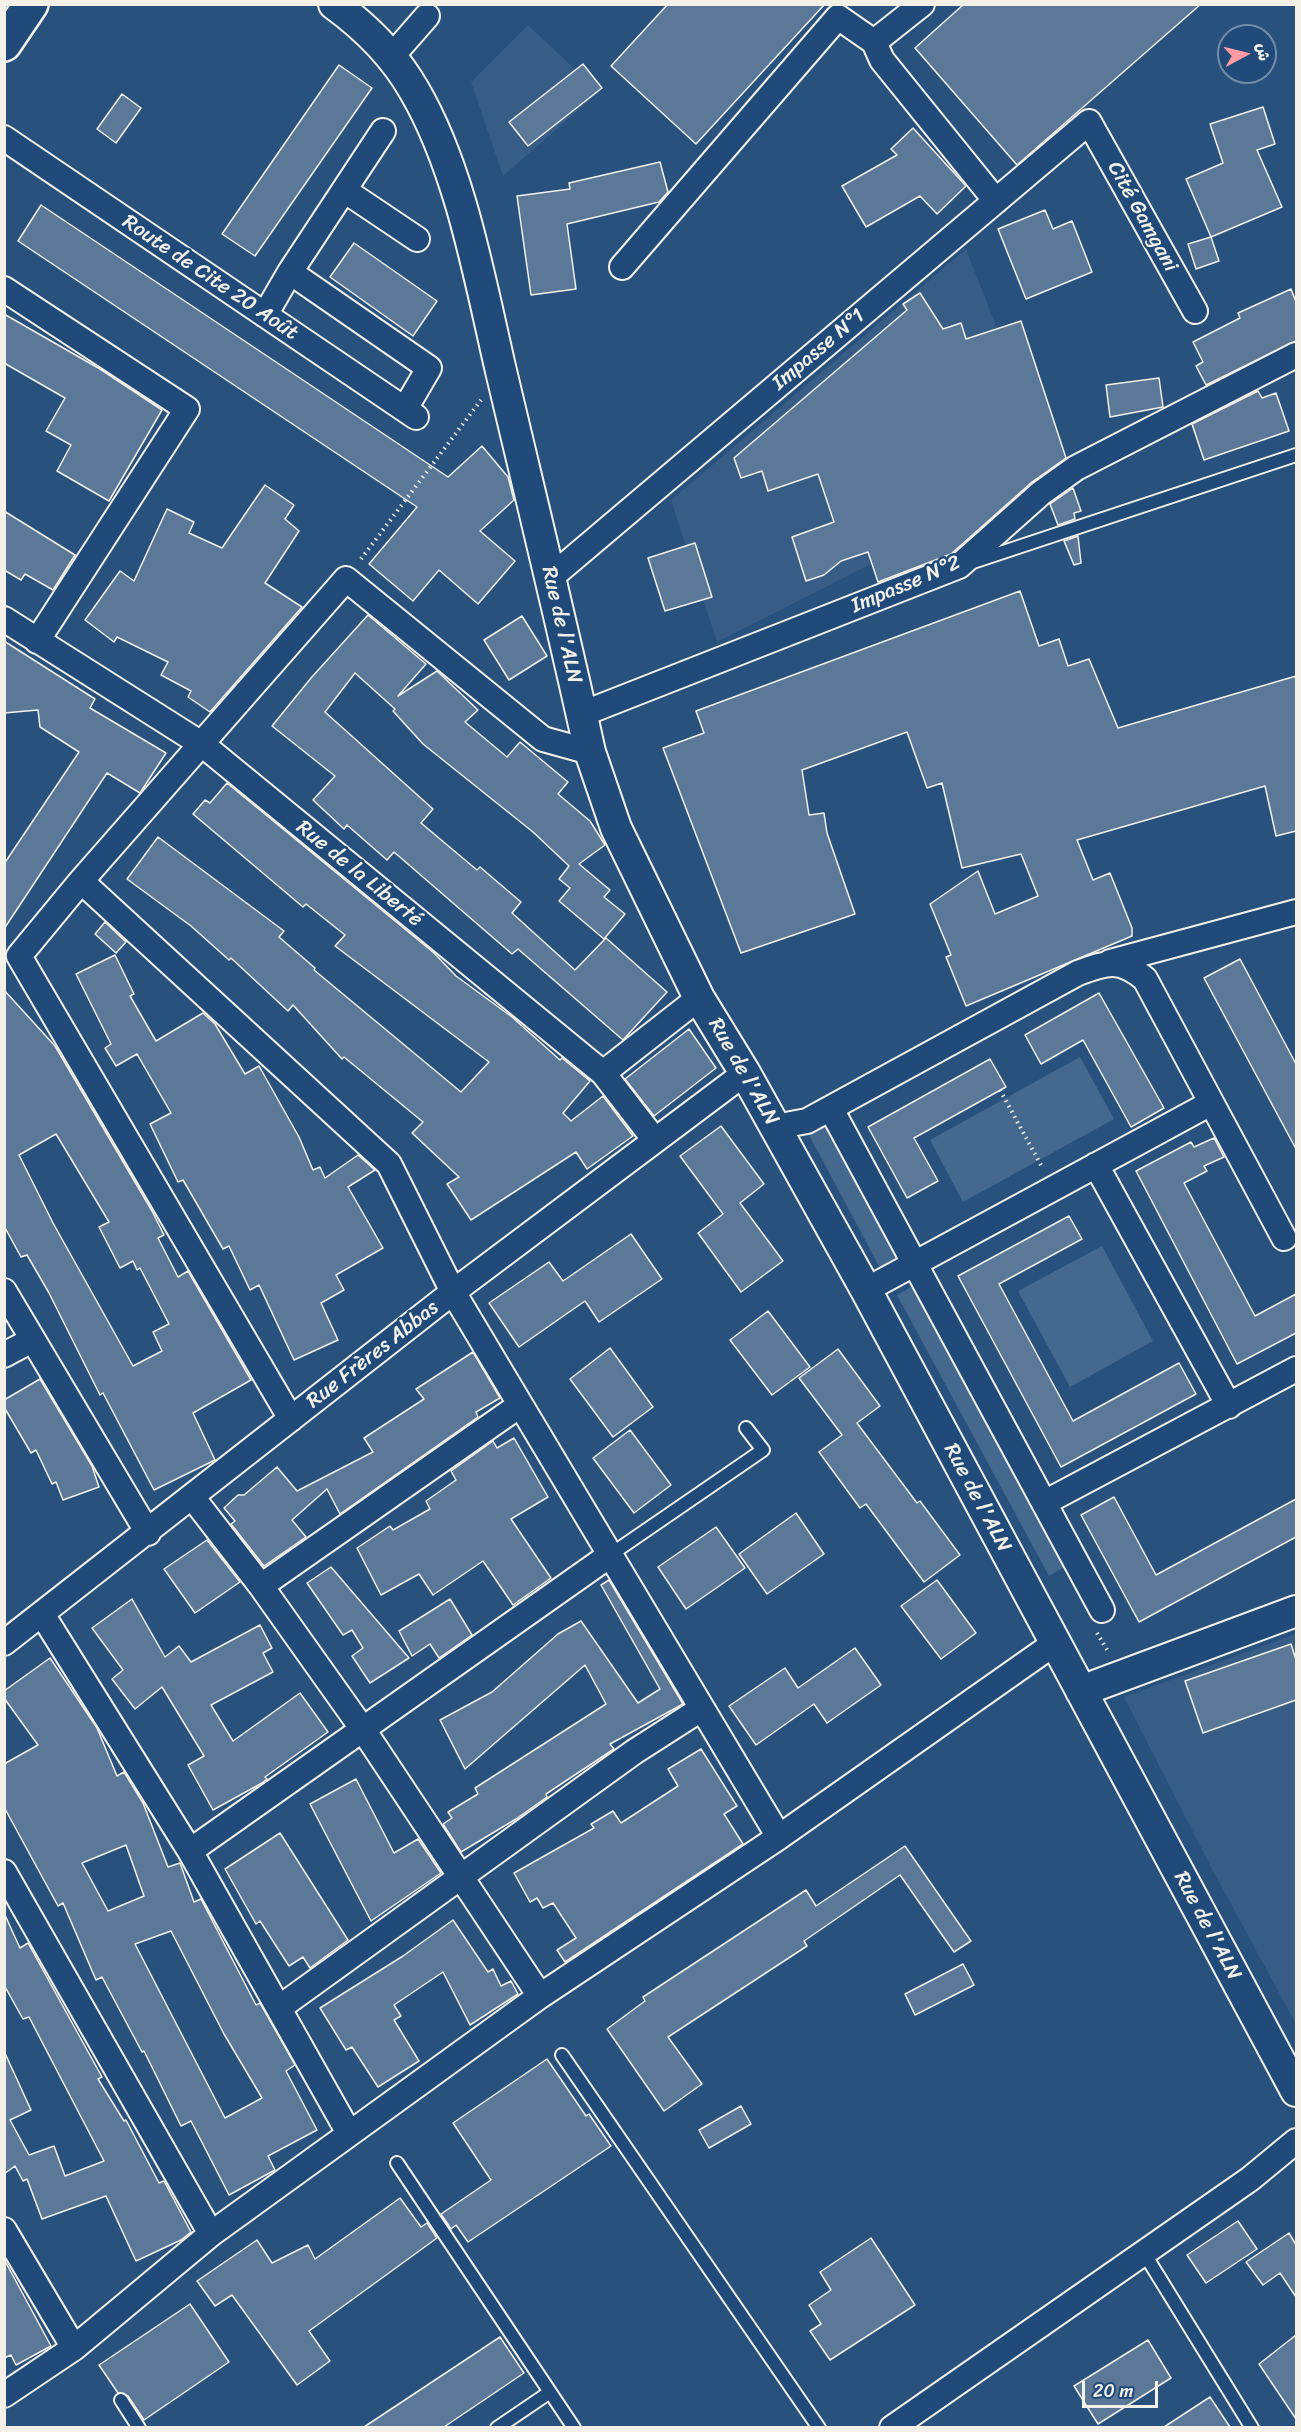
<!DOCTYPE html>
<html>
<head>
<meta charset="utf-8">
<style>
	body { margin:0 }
	#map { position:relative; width:1301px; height:2432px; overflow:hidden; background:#28517e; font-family:Sriracha,"Playpen Sans Arabic",sans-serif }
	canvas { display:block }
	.frame { position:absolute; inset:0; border:6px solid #f4f1e8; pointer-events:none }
	.north { position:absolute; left:1217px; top:24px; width:60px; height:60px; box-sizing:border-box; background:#1f4a7a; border:2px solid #748da6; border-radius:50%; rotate:83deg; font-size:16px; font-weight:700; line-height:24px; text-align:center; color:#f4f1e8 }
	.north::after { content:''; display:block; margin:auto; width:21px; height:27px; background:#ff9aa2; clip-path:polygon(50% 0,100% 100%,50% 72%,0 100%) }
	.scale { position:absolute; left:1082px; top:2381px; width:76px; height:27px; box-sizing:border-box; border:3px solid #f4f1e8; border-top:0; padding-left:8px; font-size:18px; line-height:21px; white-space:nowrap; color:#f4f1e8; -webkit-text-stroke:4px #1f4a7a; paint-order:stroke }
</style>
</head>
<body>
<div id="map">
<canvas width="1301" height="2432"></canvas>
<div class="frame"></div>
<div class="north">ش</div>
<div class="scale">20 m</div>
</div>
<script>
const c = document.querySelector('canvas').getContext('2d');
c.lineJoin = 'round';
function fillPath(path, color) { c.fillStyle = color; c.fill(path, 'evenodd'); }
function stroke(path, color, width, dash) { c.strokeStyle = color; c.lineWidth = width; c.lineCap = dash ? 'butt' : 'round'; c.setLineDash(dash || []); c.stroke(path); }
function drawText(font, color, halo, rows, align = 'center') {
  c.font = font + ' Sriracha,sans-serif'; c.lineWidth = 5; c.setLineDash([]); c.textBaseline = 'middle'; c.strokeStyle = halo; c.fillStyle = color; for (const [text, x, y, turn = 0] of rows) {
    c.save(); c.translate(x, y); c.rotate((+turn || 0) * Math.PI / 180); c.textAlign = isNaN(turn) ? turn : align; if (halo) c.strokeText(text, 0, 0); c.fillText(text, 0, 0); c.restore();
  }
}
const built = new Path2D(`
	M528,25l71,67 -96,84 -32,-94z
	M966,249l89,229 -174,81 -164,83 -46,-142z
	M1296,1634v390l-85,-157 -87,-170z`);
const green = new Path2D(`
	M1080,1057l34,62 -151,83 -33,-62z
	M829,1124l72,133 -21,11 -71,-133z
	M1102,1246l51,95 -83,46 -52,-96z
	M916,1284l152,281 -19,11 -152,-281z`);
const building = new Path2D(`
	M668,4h157l-129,140 -85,-78z
	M964,4h237l-184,161 -102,-117z
	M583,64l19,24 -74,58 -19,-24z
	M339,65l33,23 -117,168 -33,-22z
	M122,94l19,14 -25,35 -19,-14z
	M1263,107l12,37 -18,6 25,57 -71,30 8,24 -23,8 -8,-25 23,-7 -25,-58 37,-16 -13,-39z
	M913,128l53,58 -29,28 -17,-18 -54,31 -24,-41 55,-31 -6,-6z
	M660,162l8,30 -9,10 -92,22 9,65 -45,6 -14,-99 53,-7 -1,-6z
	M41,205l407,272 34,-31 26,31 6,23 -34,31 35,30 -37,43 -39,-34 -26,31 -44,-37 48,-57 -399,-266z
	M1045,210l8,19 19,-8 20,51 -66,27 -28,-70z
	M354,243l83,58 -24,35 -83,-59z
	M1291,289l5,13v39l-90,44 -10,-19 7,-4 -10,-20 47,-24 -2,-5z
	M920,293l23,36 18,-6 5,16 55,-18 45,137 -34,24 -81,72 -73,28 -10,-30 -27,9 -17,14 -18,6 -14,-44 42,-15 -16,-48 -50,17 -6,-20 -21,7 -7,-20 173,-148 -4,-6z
	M4,314l96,55 62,41 -53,91 -52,-30 14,-26 -25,-14 19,-33 -61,-35z
	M1159,378l4,29 -53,10 -4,-32z
	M1258,391l4,7 14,-5 13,38 -85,29 -12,-36z
	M265,485l29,20 -9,14 14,12 -34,52 37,24 -92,105 -22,-15 3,-6 -30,-16 7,-13 -51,-25 -3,5 -29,-22 35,-49 14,10 33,-72 27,13 -5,11 33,15z
	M1073,488l8,23 -7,2 1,6 -17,6 -8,-21z
	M4,511l71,44 -22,35 -28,-16 -4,6 -17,-10z
	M1078,536l3,27 -7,2 -10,-24z
	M695,543l17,54 -47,14 -17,-53z
	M1020,591l19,55 20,-7 9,27 21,-7 29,69 178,-52v155l-20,5 -11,-50 -188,54 16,40 17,-7 22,55v8l-166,70 -20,-49 5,-2 -21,-51 48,-33 17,43 43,-18 -17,-42 -59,14 -20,-85 -15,5 -20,-56 -105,38 7,45 15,-2 3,20 28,81 -114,39 -78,-205 41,-15 -8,-22z
	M368,615l58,49 -28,32 39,-25 41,39 -13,12 42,35 13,-15 48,40 -10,12 32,27 15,24 -26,19 31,26 -6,7 21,17 -21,25 -45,-38 11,-13 -11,-9 10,-13 -36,-34 -110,-88 -30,-33 2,-2 -40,-36 -30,39 108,97 -12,14 56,47 3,-3 41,35 -9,11 63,57 31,-32 61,54 -44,48 -105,-91 -6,5 -118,-102 -7,8 -40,-35 -3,4 -31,-29 22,-24 -63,-50 39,-48z
	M522,616l25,40 -38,24 -25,-40z
	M4,641l91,58 -5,9 76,45 -26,40 -33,-20 -103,156v-65l75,-112 -39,-25 -2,-17 -34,3z
	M227,783l207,170 22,23 56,41 48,43 2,-2 28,23 -27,32 8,8 32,-25 30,40 -46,33 -11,-17 -105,68 -24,-36 12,-7 -47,-44 11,-11 -79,-65 -2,2 -49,-54 -5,6 -57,-53 -2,2 -38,-34 -64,-47 31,-42 126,94 -5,6 36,31 -1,2 147,122 28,-30 -154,-116 10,-11 -39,-31 -3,3 -110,-93 12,-14 5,3z
	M105,922l21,20 -10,11 -21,-19z
	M115,955l19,39 -4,2 26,45 47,-28 12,11 30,50 14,-8 40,71 14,33 7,-3 5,11 33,-23 17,15 -27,17 35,61 -47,27 8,15 -23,13 17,37 -44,20 -35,-75 -9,5 -21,-44 -6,3 -40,-69 -5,2 -28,-58 21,-11 -34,-59 -21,12 -11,-18 6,-4 -35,-70z
	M1240,959l56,105v85l-92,-171z
	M4,990l51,56 97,165 12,24 -6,3 20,39 10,-6 63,109 -58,33 22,47 -61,30 -51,-97 -3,2 -51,-102 -22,-38 -6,2 -17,-31zM56,1134l53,88 -10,5 21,41 13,-7 4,9 3,-2 29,56 -16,8 9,19 -29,15 -80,-143 -34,-68z
	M1099,993l65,115 -33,19 -48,-87 -42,24 -16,-29z
	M689,1029l27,39 -62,48 -29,-37z
	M990,1059l16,28 -92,51 24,43 -31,17 -39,-71z
	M721,1126l43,58 -24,19 43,58 -42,31 -43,-59 25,-19 -43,-58z
	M1214,1138l10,19 -20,9 3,5 -23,12 71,133 41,-22v39l-59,31 -101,-193 55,-29 3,5z
	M1069,1216l13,23 -83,45 74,137 106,-58 17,31 -135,73 -103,-191z
	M631,1234l31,45 -63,43 -14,-21 -66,46 -30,-44 60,-41 14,19z
	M768,1311l42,56 -38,28 -42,-55z
	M610,1348l43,59 -40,30 -43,-58z
	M838,1349l42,57 -23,17 60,80 3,-2 40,54 -36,27 -58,-78 -6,4 -41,-56 23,-17 -43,-57z
	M473,1352l27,46 -24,14 2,5 -138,97 -13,-25 -35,31 14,17 -42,29 -33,-42 4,-3 -11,-13 14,-13h6l33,-28 20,24 76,-39 -9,-14 60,-39 -8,-10z
	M40,1379l52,87 7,21 -36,13 -7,-18 -4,2 -16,-34 -5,3 -27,-46v-7z
	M630,1430l41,55 -37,28 -41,-55z
	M514,1438l34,59 -37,22 40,59 -38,27 -30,-44 -50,34 -14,-21 -38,21 -24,-47 33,-22 3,4 37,-21 -4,-8 30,-21 -5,-9 42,-30 4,7z
	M1114,1497l42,78 140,-76v38l-157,85 -58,-107z
	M796,1513l28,41 -57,40 -28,-40z
	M716,1527l29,41 -59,41 -28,-42z
	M207,1540l33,42 -45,31 -31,-44z
	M331,1567l78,91 -39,25 -18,-27 11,-8 -11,-18 -9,5 -36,-52z
	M609,1580l74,124 -73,40 4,5 -68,45 1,3 -31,22 -55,33 -18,-28 9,-6 -4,-6 30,-18 -3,-6 131,-84 -21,-39 -120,104 -25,-49 52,-28 66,-58 23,-13 57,82 22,-14 -59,-104z
	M937,1580l39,53 -35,26 -40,-53z
	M132,1599l33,58 14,-11 12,16 69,-37 12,23 -9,5 10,19 -62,33 22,36 67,-48 28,39 -63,45 2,2 -5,4 -49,27 -25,-45 16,-9 -42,-69 -27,22 -23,-30 11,-9 -31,-42z
	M450,1599l22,36 -33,23 -9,-14 -18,12 -13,-25z
	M1291,1644l5,16v40l-93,33 -18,-52z
	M855,1648l26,37 -54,38 -13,-19 -58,41 -27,-39 56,-38 13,20z
	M50,1658l47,70 20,48 7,-4 19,31 25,64 12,-4 14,39 7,-3 55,106 4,-2 35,62 -9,6 31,59 -49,26 7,14 -46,25 -38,-74 -10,5 -37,-75 -2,1 -40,-75 -6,3 -33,-77 -5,3 -54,-99v-43l34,-19 -34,-47v-7zM126,1845l18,51 -36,15 -26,-48zM171,1931l53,103 38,64 -37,20 -90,-174z
	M701,1749l36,57 -13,8 19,30 -178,118 -8,-12 19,-12 -23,-35 -10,5 -6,-10 -7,4 -16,-29 80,-45 -3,-4 22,-13 8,12 57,-37 -10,-17z
	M356,1779l38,74 24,-14 23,34 -70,48 -61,-117z
	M280,1833l68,107 -38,28 -7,-11 -14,9 -29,-45 -4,3 -31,-55z
	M905,1846l66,95 -17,11 -54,-77 -96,66 3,5 -139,91 34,47 -38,27 -57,-82 38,-28 -2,-4 163,-107 10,16z
	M4,1913l16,35 8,-5 74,134 -4,2 26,42 2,-1 33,63 5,-2 27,51 -10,8 -45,21 -30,-65 -64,23 -15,-40 -4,2 -8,-15 -11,8v-123l27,59 -21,10 19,35 25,-9 11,30 39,-15 -75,-144 -6,2 -19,-34z
	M453,1920l35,52 5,-3 8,17 10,-5 7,13 -48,31 -27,-53 -49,33 7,11 -7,4 25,41 -41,26 -26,-40 -6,3 -26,-42 83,-52z
	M963,1964l11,21 -59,30 -10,-21z
	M547,2059l39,57 3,-2 22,32 -143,96 -12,-17 -5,4 -10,-15 50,-34 -38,-57z
	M741,2106l10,18 -42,24 -10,-18z
	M400,2198l21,29 6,-4 10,15 -128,93 21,30 -33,24 -65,-90 -17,11 -18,-25 60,-41 15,23 36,-18 7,14z
	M1238,2221l19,28 -51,34 -19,-28z
	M1289,2233l7,12v52l-16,-24 -17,12 -17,-23z
	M871,2238l44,67 -85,55 -20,-29 11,-7 -12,-19 22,-15 -11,-18z
	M4,2259l47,87 -35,19 -5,-10 -7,3z
	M190,2304l39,58 -85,58 -16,-24 -10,-3 -19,-28z
	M1296,2335v84l-37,-55z
	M500,2337l24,36 -80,54h-80z
	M1148,2340l23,38 -73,46 -24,-38z
	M1210,2397l20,30h-66z`);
const path = new Path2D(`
	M361,559l120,-159
	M1000,1090l42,77
	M1097,1633l12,20`);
const service = new Path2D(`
	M973,562l323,-107
	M610,1555l153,-105 -17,-22
	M562,2055l257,373
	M397,2163l177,265
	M1144,2253l108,175
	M121,2400l18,28
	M497,2428l53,-36`);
const minor = new Path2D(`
	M874,42l48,-38
	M392,56l35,-40
	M383,131l-93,141 139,96 -24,41
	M4,138l412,279
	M344,190l73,49
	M622,267l216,-250 36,25 8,18 114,141
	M4,289l183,120 -150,232
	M265,315l25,-43
	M550,578l539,-456 106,189
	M4,619l199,126 400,328 96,-75
	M582,714l377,-148 82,-73 35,-25 220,-113
	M590,752l-47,-13 -197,-160 -265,302 308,283 64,128 326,545
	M81,881l-62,75 272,463
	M1110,962l186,-50
	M603,1073l51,66
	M831,1109l271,501
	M775,1127l32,-6 271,-148c29,-11 42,-15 67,6l139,259
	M1096,1165l133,241
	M866,1290l345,-187
	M4,1291l144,242
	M4,1355l28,-15
	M193,1498l68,88 103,145 176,265
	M1044,1503l252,-134
	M261,1586l259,-181
	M42,1614l148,237 159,282
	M4,1643l449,-351 292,-219
	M190,1851l420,-296
	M4,1872l207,362
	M279,2008l355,-256 67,-43
	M4,2230l70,118
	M4,2395l70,-47 137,-114 329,-238 239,-159 276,-194
	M892,2428l358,-249 46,-38`);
const tertiary = new Path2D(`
	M334,4c33,24 60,51 80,86 47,80 66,191 87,281 30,127 61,253 89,381l26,76 83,170 46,75 121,217 430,801
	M1081,1691l215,-80`);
const secondary = new Path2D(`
	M4,44l27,-40`);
const streetNames = [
	["Cité Gamgani",1142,217,61],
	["Route de Cite 20 Août",210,278,34],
	["Impasse N°1",819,350,-40],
	["Impasse N°2",906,585,-23],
	["Rue de l'ALN",561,625,77],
	["Rue de la Liberté",359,874,39],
	["Rue de l'ALN",743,1072,60],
	["Rue Frères Abbas",373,1355,-38],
	["Rue de l'ALN",977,1498,62],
	["Rue de l'ALN",1207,1926,62]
];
fillPath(built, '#375d86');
fillPath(green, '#45688e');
fillPath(building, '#5b7899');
stroke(building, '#f4f1e8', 1.5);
stroke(service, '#f4f1e8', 16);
stroke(minor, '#f4f1e8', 28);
stroke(tertiary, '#f4f1e8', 34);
stroke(secondary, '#f4f1e8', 38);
stroke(path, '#f4f1e8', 4, [1.5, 4.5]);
stroke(service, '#1f4a7a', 12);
stroke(minor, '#1f4a7a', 24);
stroke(tertiary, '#1f4a7a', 30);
stroke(secondary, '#1f4a7a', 33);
drawText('21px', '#f4f1e8', '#1f4a7a', streetNames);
</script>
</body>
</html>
